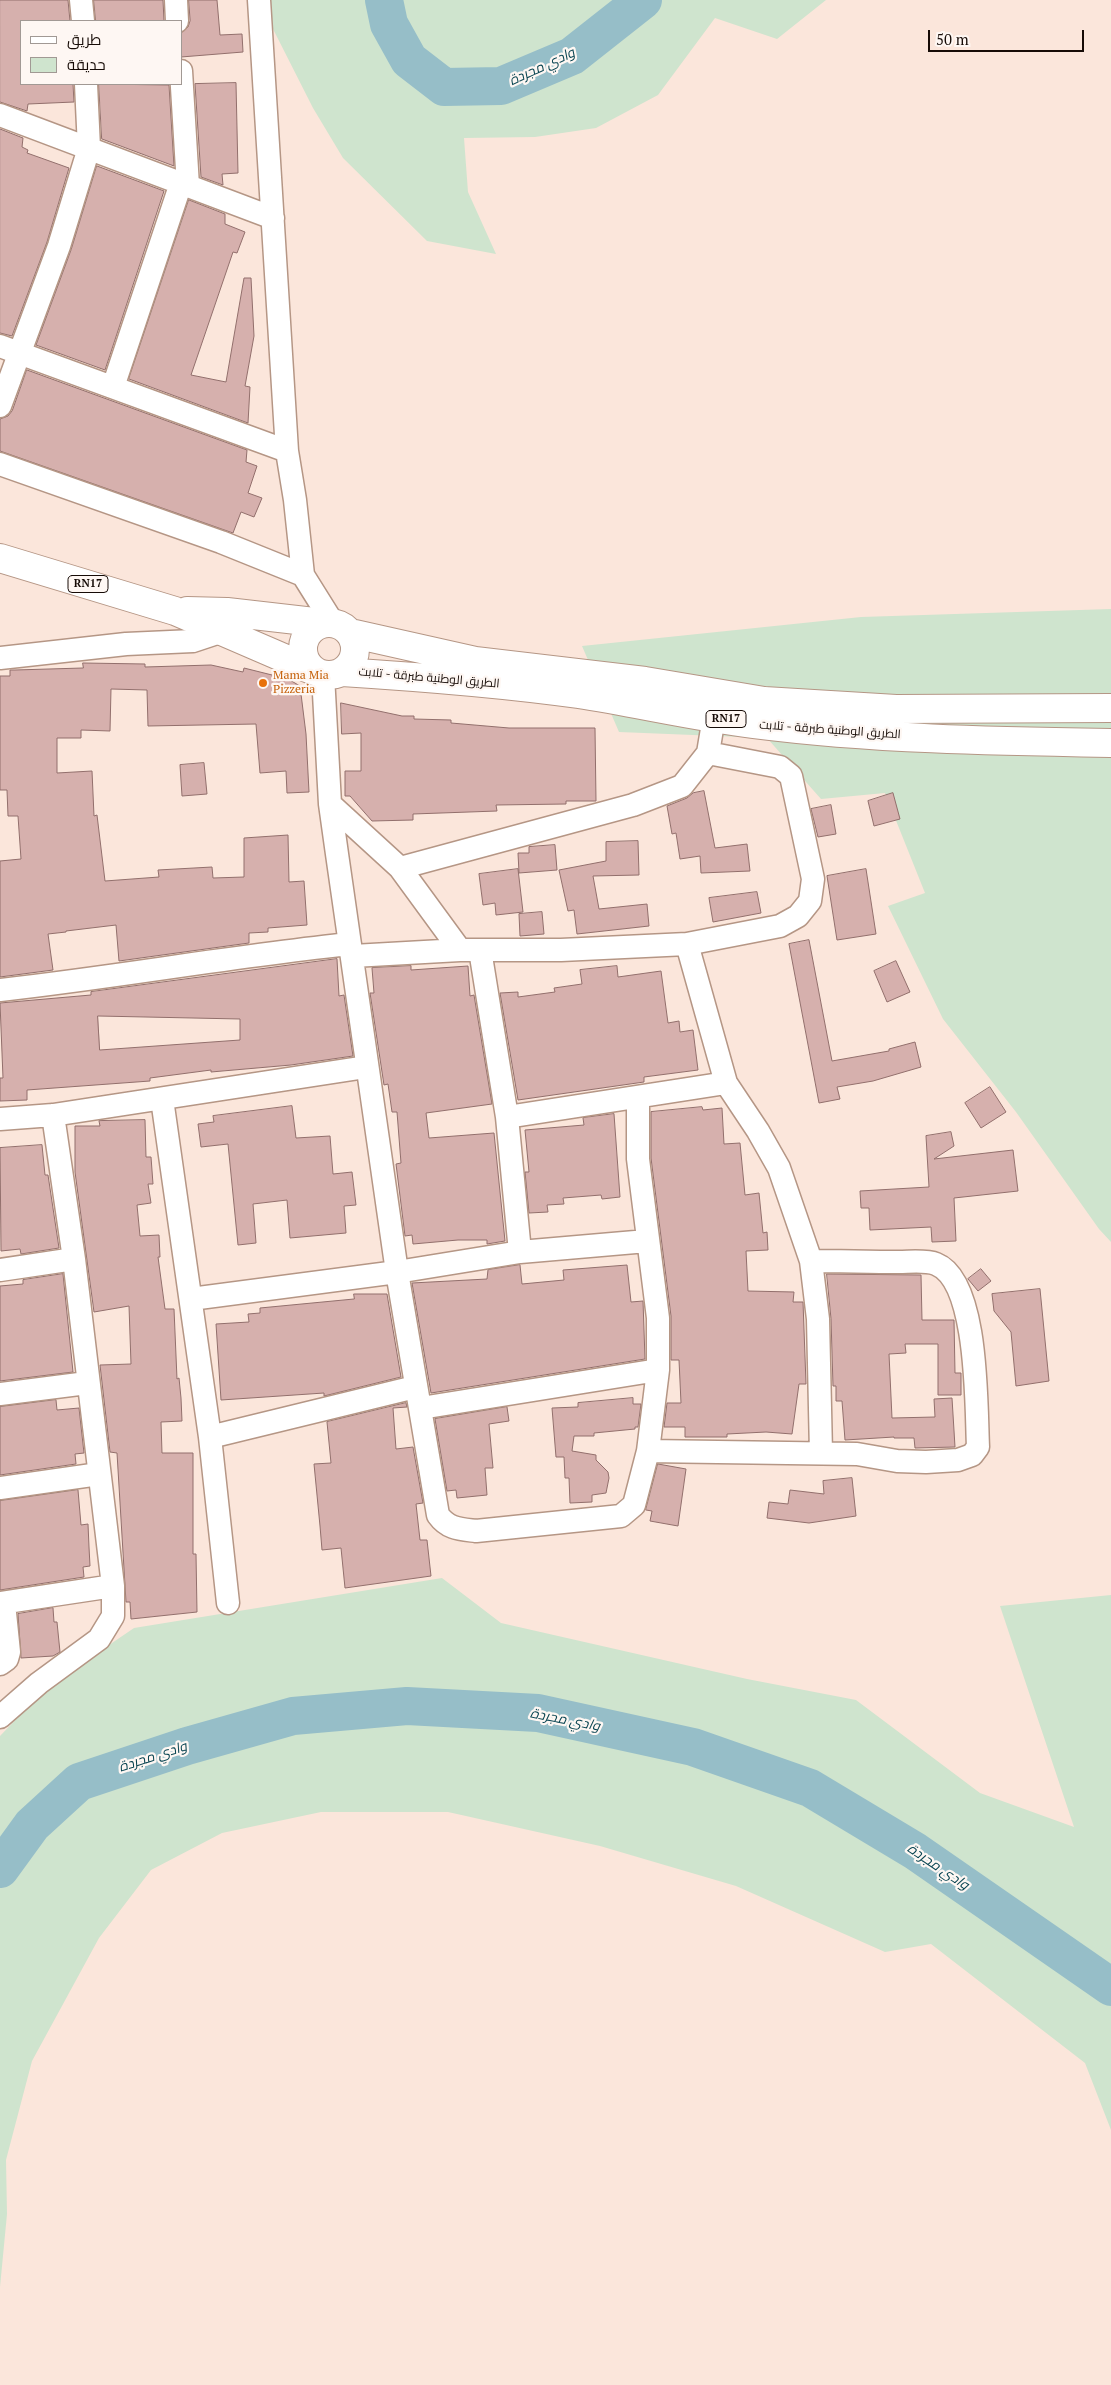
<!DOCTYPE html>
<html>
<head>
<meta charset="utf-8">
<style>
	body { margin:0 }
	#map { position:relative; width:1111px; height:2385px; overflow:hidden; background:#fbe6db; font-family:"PT Serif",Cairo,serif }
	canvas { display:block }
	.legend { position:absolute; left:20px; top:20px; width:162px; height:65px; box-sizing:border-box; background:#fef7f3; border:1px solid #a19994; margin:0; padding:6px 9px; list-style:none; font-size:15px; color:#160b06 }
	.legend li { display:flex; align-items:center; gap:10px; height:25px }
	.legend b { width:25px; border:1px solid #a19994 }
	.scale { position:absolute; left:928px; top:30px; width:156px; height:22px; box-sizing:border-box; border:2px solid #160b06; border-top:0; padding-left:6px; font-size:15px; line-height:18px; white-space:nowrap; color:#160b06; -webkit-text-stroke:4px #fef7f3; paint-order:stroke }
</style>
</head>
<body>
<div id="map">
<canvas width="1111" height="2385"></canvas>
<ul class="legend">
<li><b style="height:6px;background:#fff"></b>طريق</li>
<li><b style="height:14px;background:#cfe4ce"></b>حديقة</li>
</ul>
<div class="scale">50 m</div>
</div>
<script>
const c = document.querySelector('canvas').getContext('2d');
c.lineJoin = 'round';
function fillPath(path, color) { c.fillStyle = color; c.fill(path, 'evenodd'); }
function stroke(path, color, width, dash) { c.strokeStyle = color; c.lineWidth = width; c.lineCap = dash ? 'butt' : 'round'; c.setLineDash(dash || []); c.stroke(path); }
function drawText(font, color, halo, rows, align = 'center') {
  c.font = font + ' "PT Serif",Cairo,serif'; c.lineWidth = 4.5; c.setLineDash([]); c.textBaseline = 'middle'; c.strokeStyle = halo; c.fillStyle = color; for (const [text, x, y, turn = 0] of rows) {
    c.save(); c.translate(x, y); c.rotate((+turn || 0) * Math.PI / 180); c.textAlign = isNaN(turn) ? turn : align; if (halo) c.strokeText(text, 0, 0); c.fillText(text, 0, 0); c.restore();
  }
}
const green = new Path2D(`
	M269,0h557l-49,39 -62,-21 -57,77 -62,33 -61,9 -71,1 4,54 28,62 -69,-13 -84,-83 -30,-50 -41,-81z
	M1111,609v633l-12,-13 -83,-117 -73,-93 -55,-113 37,-13 -40,-100 -64,6 -54,-61 -148,-6 -37,-86 279,-29z
	M442,1578l59,45 246,56 109,21 124,93 94,34 -74,-221 111,-11v535l-26,-67 -154,-119 -46,8 -149,-66 -136,-40 -152,-34h-127l-99,21 -71,37 -52,68 -67,123 -26,99 1,54 -7,73v-551l46,-48 88,-60z`);
const river = new Path2D(`
	M384,0l5,24 20,36 35,27 57,-1 71,-30 71,-56
	M0,1869l32,-44 47,-43 108,-36 106,-30 114,-10 131,7 155,34 117,41 105,63 196,136`);
const building = new Path2D(`
	M0,0h68l2,21h-49v63h52l1,18 -46,2 -1,7 -27,-9z
	M94,0h69l1,21h-68z
	M189,0h28l3,35 22,-1 1,18 -62,5v-24l7,-6 2,-6z
	M236,83l2,90 -16,1 1,11 -22,-8 -6,-93z
	M99,84l70,1 5,81 -72,-27z
	M0,129l23,9 -1,9 6,3 -1,3 42,15 -22,74 -35,94 -12,-3z
	M97,166l67,25 -59,179 -69,-25 35,-95z
	M189,200l36,14v10l20,8 -8,21 -4,-1 -42,123 35,7 18,-104h7l3,58 -9,50 5,1 -2,36 -119,-44z
	M27,370l220,80 -1,12 11,4 -9,27 14,5 -8,19 -13,-5 -8,21 -233,-82v-32l8,-3 4,-5z
	M83,663l62,1v3l66,-2 32,7 1,-4 44,11 12,7 6,48 3,58 -22,1 -1,-22 -26,2 -4,-49 -108,2 -1,-36 -36,-1 -1,42 -29,-1v8h-24v35l35,-2 2,45 3,-1 8,66 54,-4 -1,-7 54,-3 1,11 31,-1v-39l44,-3 1,47 15,-1 3,44 -39,3v4l-19,1v10l-130,18 -3,-36 -50,6v1l-18,2 5,36 -53,7v-116l21,-2 -3,-43h-10l-1,-26h-7v-114h10v-6h5l68,-2z
	M341,703l61,13h12v3l37,1v3l58,5h86l1,73h-30v3l-70,1 1,6 -84,3v6l-41,1 -22,-25h-5v-25h16v-38l-19,1z
	M204,763l3,31 -25,2 -2,-31z
	M704,791l11,57 32,-4 3,27 -49,2 -1,-17 -20,3 -4,-26 -4,1 -5,-28 20,-8 6,-5z
	M893,793l7,26 -26,7 -6,-25z
	M831,805l5,29 -18,3 -7,-28z
	M638,841l1,34 -46,1 6,33 48,-5 2,22 -72,8 -3,-24 -6,1 -9,-41 47,-9v-19z
	M555,845l2,25 -38,3 -1,-20h11v-6z
	M518,869l5,43 -27,3 -1,-12 -12,2 -4,-31z
	M866,869l10,65 -39,6 -10,-64z
	M757,892l4,21 -48,9 -4,-24z
	M542,912l2,22 -24,2 -1,-22z
	M809,940l23,121 57,-10v-2l26,-7 6,25 -48,14 -36,6 3,12 -21,4 -30,-159z
	M337,959l2,37 5,-1 9,61 -62,9 -80,7v-2l-61,8v3l-123,9v10l-27,1v-23h3l-3,-75 91,-8v-3zM98,1016l142,3v21l-140,10z
	M896,961l14,31 -23,10 -13,-31z
	M411,966v4l57,-4 2,30 4,-1 18,109 -66,9 3,25 65,-5 11,108 -18,3v-4h-29l-45,4 -1,-9 -7,1 -9,-72 5,-1 -4,-51h-5l-4,-28 -4,1 -14,-92h4l-2,-25z
	M617,966l1,11 43,-6 7,52 11,-2 1,11 13,-2 5,40 -54,7v5l-126,18 -18,-107 18,-1v5l37,-5 -1,-4 28,-4 -2,-14z
	M990,1087l16,25 -25,16 -16,-25z
	M292,1106l4,32 34,-2 3,38 19,-2 4,33 -12,1 2,27 -56,5 -3,-38 -34,4 3,39 -18,2 -10,-101 -27,3 -3,-23 16,-2 -1,-6z
	M702,1107l1,3 19,-2 2,36 16,-1 5,52 14,-2 4,40 4,-1 1,18 -22,1 2,40 46,1 -1,10h10l3,82h-7l-7,50 -26,-2 -39,2v3h-42v-10h-21l3,-24h14l-2,-43h-8v-44l-20,-158v-46z
	M614,1114l6,83 -18,2 -1,-4 -38,3 1,6 -17,1 1,7 -19,1 -4,-41h4l-4,-42 59,-5 -1,-7z
	M145,1120l1,37h5l2,27h-5l3,19 -14,2 3,31 19,-1 1,22h-2l7,52h9l3,70 2,-1 2,20 1,23 -21,1 1,31h31v101h3l1,58 -66,7 -1,-17h-4l-9,-149 -7,-1 -10,-87 31,-1 -2,-58 -35,6 -19,-140v-46h25l-1,-5z
	M951,1132l3,14 -20,13 79,-9 5,41 -64,7 2,43 -24,1 -1,-15 -61,3 -1,-22h-8l-1,-17 69,-4 -3,-51z
	M42,1145l3,30h3l11,73 -38,6 -1,-5 -19,2 -1,-103z
	M520,1265l2,19 42,-4 -1,-10 64,-5 4,37 12,-1 2,58 -214,34 -19,-110 75,-4 1,-9z
	M981,1269l10,12 -13,10 -10,-12z
	M63,1274l10,98 -73,9v-95l23,-2v-4z
	M827,1274l94,1 1,45h32l1,53h6v22h-23v-51h-33l1,9 -17,1 3,64 43,-1 -1,-18 18,-1 3,49 -40,1 -1,-10h-20v-1l-49,3 -3,-39h-6v-15h-3l-2,-67z
	M1040,1289l9,92 -33,5 -5,-54 -17,-21 -2,-17z
	M354,1294h33l14,83 -77,19v-3l-103,7 -5,-76 33,-2 -1,-8 12,-1v-5l94,-9z
	M633,1398v6h8l-3,23h-3v2l-41,4v3h-20l-2,15 24,4v5l12,12 1,6 -3,15 -14,2v7l-22,1 -1,-25h-4l-1,-21h-8l-4,-49 26,-1v-4z
	M56,1400l1,10 22,-2 5,45 -9,1 1,10 -76,11v-68z
	M406,1403l1,4 -14,1 3,41 17,-2 10,56 -7,1 4,36h7l4,36 -86,12 -4,-40 -19,2 -2,-24 -6,-62 17,-1 -4,-41z
	M507,1407l2,14 -20,3 4,44h-8l2,27 -30,3 -1,-8 -9,1 -12,-72z
	M658,1464l28,5 -8,57 -28,-5 2,-10 -6,-1z
	M852,1478l4,38 -47,7 -42,-5 2,-16 19,2 2,-14 34,4 -1,-13z
	M78,1490l3,35 7,-1 1,23 1,19 -7,1 1,10 -84,13v-89z
	M53,1608l1,14h3l3,30 -7,4 -32,2 -3,-44z`);
const minor = new Path2D(`
	M81,0l2,21
	M176,0l1,21
	M259,0l28,451 8,49 8,75 30,48
	M181,71l7,115
	M0,115l273,103
	M0,346l287,105
	M113,387l68,-204
	M0,406l59,-160 30,-98 -3,-64
	M0,464l221,78 82,33
	M0,658l126,-14 67,-3 27,-9 4,-11
	M323,675l7,129 7,50 60,418 41,243c10,14 22,14 38,16l145,-15 13,-11 14,-54 10,-81v-52l-20,-159v-61
	M330,804l70,64 60,82
	M400,868l233,-63 49,-19 26,-33 6,-36
	M687,944l39,139 32,48 21,37 32,93 7,58 3,134
	M480,950l27,167 13,135
	M353,956l107,-6h101l126,-6 93,-18 18,-10 12,-15 3,-22 -22,-103 -11,-9 -72,-14
	M0,990c117,-13 233,-34 350,-46
	M162,1099l48,338 18,166
	M507,1117l219,-34
	M0,1119l53,-4 313,-48
	M0,1270l74,-11
	M191,1299l206,-27 123,-20 127,-11
	M0,1394l87,-11
	M421,1408l237,-38
	M210,1437l205,-50
	M648,1451l209,3 40,7 29,1 32,-2 14,-5 6,-8c-2,-39 1,-166 -42,-183 -10,-4 -26,-2 -37,-2 -30,0 -59,-1 -88,-1
	M0,1488l99,-14
	M0,1603l113,-17
	M0,1664l7,-5 2,-7 -5,-49
	M0,1717l39,-34 60,-44 14,-23v-30l-39,-327 -21,-144`);
const primary = new Path2D(`
	M0,558l175,53 139,60
	M187,611l40,1 96,11
	M303 649a26 26 0 1 1 52 0a26 26 0 1 1-52 0Z
	M350,633l125,28 170,20 119,20 132,8 215,-1
	M342,672c79,5 158,11 236,22 59,9 117,23 176,30 118,15 238,17 357,19`);
const markers = [
	[263,683,5,"#e8710a"]
];
const shields = [
	[88,584,40],
	[726,719,40]
];
const shieldNames = [
	["RN17",88,584],
	["RN17",726,719]
];
const foodNames = [
	["Mama Mia",273,676],
	["Pizzeria",273,690]
];
const streetNames = [
	["الطريق الوطنية طبرقة - تلابت",429,678,5],
	["الطريق الوطنية طبرقة - تلابت",830,730,4]
];
const waterNames = [
	["وادي مجردة",542,67,-25],
	["وادي مجردة",565,1720,11],
	["وادي مجردة",153,1757,-18],
	["وادي مجردة",938,1867,34]
];
fillPath(green, '#cfe4ce');
stroke(river, '#96bec8', 38);
fillPath(building, '#d6b0ad');
stroke(building, '#926f6c', 1);
stroke(minor, '#b59685', 25);
stroke(primary, '#b59685', 30);
stroke(minor, '#fff', 22);
stroke(primary, '#fff', 28);
for (const [x, y, r, color] of markers) { const dot = new Path2D(); dot.arc(x, y, r, 0, 2 * Math.PI); c.fillStyle = color; c.fill(dot); stroke(dot, '#fef7f3', 2); }
for (const [x, y, w] of shields) { const box = new Path2D(); box.roundRect(x - w / 2, y - 8.5, w, 17, 4); c.fillStyle = '#fef7f3'; c.fill(box); stroke(box, '#160b06', 1); }
drawText('bold 11px', '#160b06', null, shieldNames);
drawText('12px', '#c56008', '#fef7f3', foodNames, 'left');
drawText('12px', '#160b06', '#fef7f3', streetNames);
drawText('italic 14px', '#084451', '#fef7f3', waterNames);
</script>
</body>
</html>
